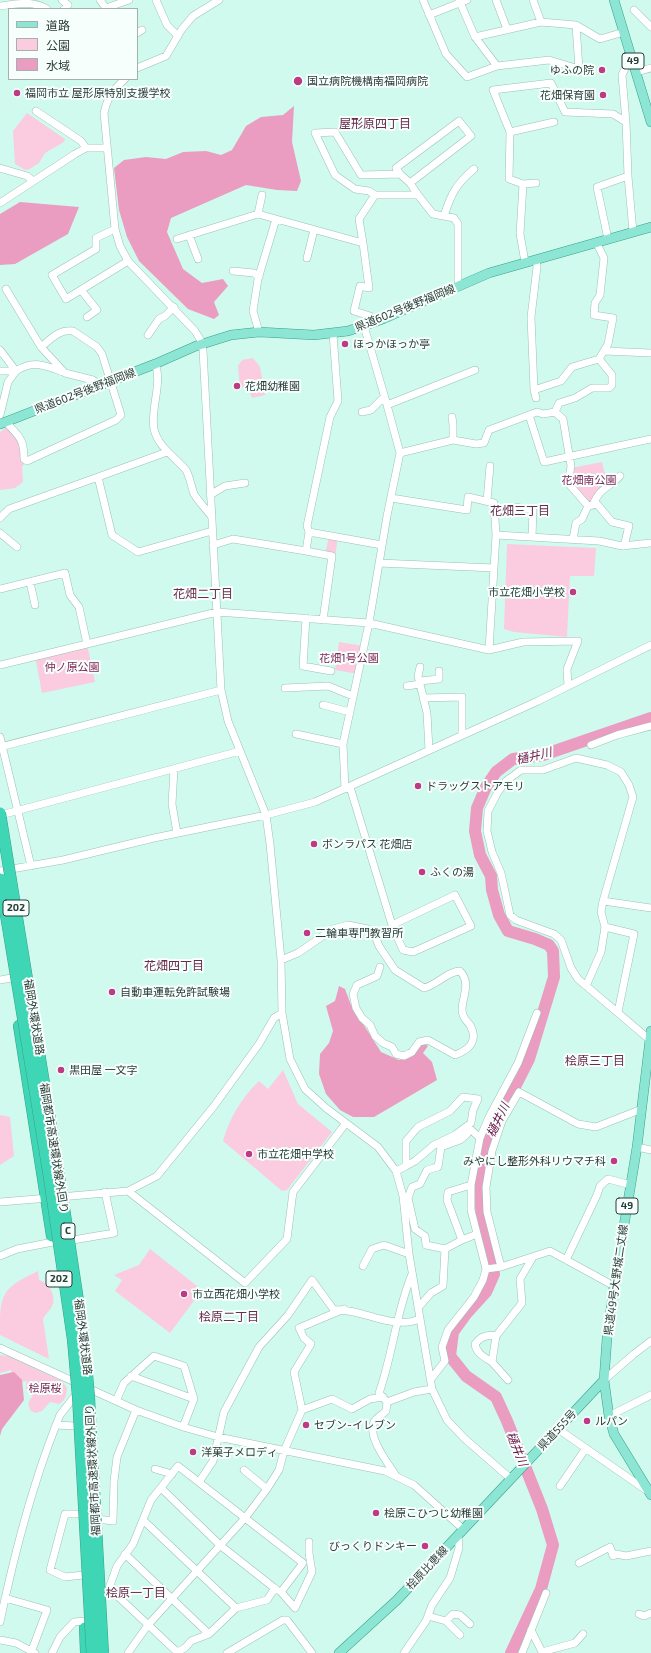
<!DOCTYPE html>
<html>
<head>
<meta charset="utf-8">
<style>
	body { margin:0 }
	#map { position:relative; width:651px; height:1653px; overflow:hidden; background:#d1faee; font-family:"Exo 2","Noto Sans JP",sans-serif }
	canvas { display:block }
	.legend { position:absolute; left:8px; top:8px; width:130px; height:72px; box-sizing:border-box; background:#f7fffc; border:1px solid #a6b1ae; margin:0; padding:5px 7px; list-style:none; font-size:12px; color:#2c3c38 }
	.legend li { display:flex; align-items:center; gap:8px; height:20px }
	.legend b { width:20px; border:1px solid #a6b1ae }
</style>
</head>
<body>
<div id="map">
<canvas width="651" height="1653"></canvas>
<ul class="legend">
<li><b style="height:5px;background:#8ce6d3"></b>道路</li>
<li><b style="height:11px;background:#fbcbe0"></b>公園</li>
<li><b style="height:11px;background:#eb9cc1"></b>水域</li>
</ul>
</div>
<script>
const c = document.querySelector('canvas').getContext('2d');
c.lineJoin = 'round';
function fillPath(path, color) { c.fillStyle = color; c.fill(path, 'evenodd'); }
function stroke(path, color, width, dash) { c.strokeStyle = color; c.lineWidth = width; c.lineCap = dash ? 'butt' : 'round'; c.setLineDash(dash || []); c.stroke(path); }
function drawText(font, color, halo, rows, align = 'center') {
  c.font = font + ' "Exo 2","Noto Sans JP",sans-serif'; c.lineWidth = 4; c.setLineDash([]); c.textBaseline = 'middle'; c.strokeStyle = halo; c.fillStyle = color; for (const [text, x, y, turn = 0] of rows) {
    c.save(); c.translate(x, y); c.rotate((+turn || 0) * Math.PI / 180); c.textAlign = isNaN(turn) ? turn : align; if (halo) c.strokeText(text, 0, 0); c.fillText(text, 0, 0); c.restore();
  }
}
const green = new Path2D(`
	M27,113l38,26 -1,3 -19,11 -6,10 -9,6 -5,1 -10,-6 -2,-33z
	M253,358l7,9 5,28 -13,3 -3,-8 -9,-3 -2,-21 4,-6z
	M9,425l11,12 5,26 -3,4 1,15 -8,6 -15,2v-58z
	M602,462l2,9 9,12 -25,23 -20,-23 3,-15z
	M329,536l9,1 -3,20 -10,-2z
	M507,544l89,4 -2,28h-24l-3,61 -53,-5 -10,-3z
	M339,642l25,4 -6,28 -23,-4z
	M87,644l8,38 -53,11 -7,-37z
	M283,1070l15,34 34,28 -45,58 -5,1 -59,-50c6,-22 19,-44 36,-60l9,8z
	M0,1115l10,2 4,39 -14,9z
	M150,1249l52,41 -32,43 -55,-42 7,-11 -8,-5 25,-10z
	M38,1271l1,9c10,3 18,16 13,26 -3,6 -6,7 -9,13l6,40 -49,-24c0,-40 0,-46 38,-64z
	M0,1355l8,1 54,25 5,7 -1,8 -3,5 -4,3 -9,-2 -8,9 -6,2 -5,-2c-4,-6 -3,-10 2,-15 -7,-3 -8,-9 -6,-15l-8,1 -7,-7 -1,-5 -11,3z`);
const water = new Path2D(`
	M294,106l-2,36 9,39 -4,10 -20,-1 -31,-5 -75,33 -4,14 16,37 19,14 21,-4 5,7 -14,16 5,13 -5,4 -26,-10 -49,-48 -12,-24 -8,-27 -5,-42 10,-8 22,-3 20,2 17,-7 23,-1 15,4 11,-5 14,-24 15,-9 22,-2z
	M20,202l59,5 -11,27 -53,30 -15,1v-51z
	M339,986l6,3 6,16 30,47 18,8 14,-4 10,-13 5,3 -5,7 9,9 5,18 -63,37h-21l-13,-7 -14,-16 -7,-20 1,-20 9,-11 4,-12 -7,-25 9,-5z
	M14,1372l8,8 2,20 -22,29 -2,7v-61z`);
const river = new Path2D(`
	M511,1653l30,-64 12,-44 -11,-36 -35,-88 -11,-24 -30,-21 -16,-20 3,-24 13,-18 20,-22 8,-18 -12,-47 -2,-45 9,-44 40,-79 25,-82 -1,-26 -4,-6 -14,-6 -27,-8 -9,-16 -7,-25 -1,-14 -11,-21 -5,-24 2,-23 9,-21 10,-15 17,-13 30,-4 108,-37`);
const minor = new Path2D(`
	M62,0l6,5 -4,4
	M100,0l6,8
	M156,0l11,25 11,11
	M423,0l23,54 21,23 30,-11 52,-6 30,9 -3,-44
	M459,0l16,37 22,29
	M496,0l11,29
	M533,0l8,22
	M0,6c16,-2 33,-6 47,3
	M106,9v-1l23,-8
	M634,10l17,17
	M429,15l38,-15
	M137,33l5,-3
	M475,37l66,-15 35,3 24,14 24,-7
	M137,68l29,-12 16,-27 11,-13 26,-16
	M636,72l15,-4
	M125,79c-13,12 -17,17 -21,34l11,116 5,17 8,15 67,70 5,8 3,11 18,340 7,31 38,94 4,29 11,116 1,53 8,46 15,30 21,19 52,39 18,24 7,25 6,58 23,135 15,31 17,18 47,41
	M36,111l45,30 5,7
	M554,122l-44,10 -17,-42 58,-7 14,29 48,2 13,8 2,54 5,56
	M626,122l-4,-47 9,-19
	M510,132l-1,47 14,5 13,-1
	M0,168l27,8 5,4
	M523,184l-3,50 5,28
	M375,195l-6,-4 -14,-2 -20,-14 -20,-42 20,-1 26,43 39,-1
	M418,195l15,19 21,4 4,6v62
	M0,203l75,-49 11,-6h20
	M258,214l4,-19
	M444,216c7,-22 12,-32 30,-47
	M115,229l-19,9v11l-44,26 14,24 62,-38
	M189,235l9,24
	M177,239l81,-25 18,5
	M608,239l-11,-52 31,-11
	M363,243l6,45 -9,-2 -6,25 16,5 4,6
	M307,258l7,-28
	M233,271l21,2 5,4
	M6,289l35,58 24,26 28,7 7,5
	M81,290l16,20 -10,7
	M364,326l23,79 88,-35
	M259,332l-6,-21 5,-32 18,-60 87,24 -4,-24 16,-24h43l-8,-12 61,-47 -12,-15 -63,47 4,6 10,9
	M148,335l11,-16 6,-3 9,-9
	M0,350l16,21c17,-11 29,-6 47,1
	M604,351l47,2
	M155,364c8,18 -5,46 -1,65 4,18 21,28 32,41 4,7 5,16 8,24 4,7 12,15 17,22
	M0,371h16
	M534,390l-3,-73 6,-50 -1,-7
	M536,398l-2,-8 27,-9 11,-14 27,-8
	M387,405l13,48 53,-13v-15l-1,-8
	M362,412l9,-2 13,-13
	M0,415l8,-33 8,-11
	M529,415l15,47 107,-23
	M6,422c13,15 18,16 18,37l3,2 89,-41 5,-5 -19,-61 -5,-7 -24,-16c-14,-2 -22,8 -32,16
	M453,440l23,4 8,-1 5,-13 48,-18 6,2 12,-2
	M167,452l-69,25 14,58 26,17 74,-21
	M210,495l15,-9 20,-3
	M391,498l76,12 1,-13 26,6 2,32
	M487,501l3,-35
	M593,505c7,-18 15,-16 27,-29
	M588,506l9,-2 15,18 17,4 -5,20
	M515,507l18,3 -1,27
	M0,518l9,-9 89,-32
	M309,532l73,13
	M0,533l17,14
	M573,539l3,-16 6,-4 6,-13 -20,-23 3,-17 -8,-47 -8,-7 4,-9 16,-5 17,-10h17l3,-3v-10l-13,-16 9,-15 5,-26 -19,-3 1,-12 5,-8 4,-37 -8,-16
	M213,545l20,-6 73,12
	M379,563l115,5
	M30,582l5,23
	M0,589l65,-16 5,22 9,12 8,37 130,-32 152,11 120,27 34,-8 55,-1 -11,28 1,17
	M306,618l-3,48 28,5
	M323,620l9,-64 -26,-5 3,-19 -2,-6 23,-109 8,-16 -5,-67
	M489,650l7,-115 103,6 23,5 29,-3
	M0,665l87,-21
	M420,667l-2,9 9,37 2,37
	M420,681l19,-2v-8
	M407,686l13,-2
	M285,688l43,-2 25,10
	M423,698l39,-1v37
	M323,705l27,7
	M296,734l47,10
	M0,737l31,129
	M591,745l26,-10 34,-9
	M0,747l221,-57
	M174,769l-2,35 5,29
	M350,787l42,138 11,25 10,2 58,-26 -16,-31 -63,30
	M345,789l-2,-45 26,-121 18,-107 13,-63
	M1,815l239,-64
	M0,871l63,-11 91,-22 112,-23 49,-13 223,-101 113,-56
	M605,927l29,7 -16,78
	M281,960l17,-7 35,-24 15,-4 20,4 6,4 5,13 16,24 29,18c13,-3 24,-17 36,-17 11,12 3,24 2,38 0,8 4,11 8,16 9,16 -1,25 -15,30l-27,-15 -9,2 -7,10 -8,4 -8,-2 -4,-7 -9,-4 -8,-7 -5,-11 -8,-7 -6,-10 -3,-14 4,-9 20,-9 3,-9
	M0,980l11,-2
	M586,986l15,-34 4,-25 -4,-15 2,-11
	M650,1040l-72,-61 -7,-11 -10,-28 -7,-6 -38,-14 -6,-5 -9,-42 -9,-21 -5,-21 1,-20 10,-19 8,-11 15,-11h22l33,-12 31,7 14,7 8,13 4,12 -30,104 48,7
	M467,1126l13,12
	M637,1147l14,3
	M396,1171l10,-5v-25l12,-14 32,-16 13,-14 15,2 -5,11 -2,13 -16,12 -21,10 -19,16 -9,5
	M128,1191l117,92 42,-44 6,-47 53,-69
	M60,1197l68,-6 29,-15 57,-70 45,-62 15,-26 8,-5
	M0,1202l49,-4
	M462,1240l-15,-40 1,-8 23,-7
	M67,1241l47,-8 -9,-41
	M445,1249l-19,-4 -1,-9 -10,-7 -7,-31 4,-11 8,-3 7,-14 11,-3 3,-20 19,-7 7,-6
	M0,1256l17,-7 36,-7
	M566,1260l31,-65 3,-9 8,-7 23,6
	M363,1266l9,-17 12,-4 25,9
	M501,1267l-14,-55 -1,-25 6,-36 10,-30 17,-29 59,32 18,3 46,-18
	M486,1269l15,-2 49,-16 64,35
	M418,1308l13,-15 12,-7 2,-37 17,-9 15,-6
	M0,1348l136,62 47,17 35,10 167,34 29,14 49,44
	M492,1362c-8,-5 -16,-9 -17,-18 5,-7 12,-10 21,-8
	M131,1376l63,23
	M431,1379l14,-18 -3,-14 6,-17 26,-33 9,-17 3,-11 -15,-59v-25l9,-47 9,-21 29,-54 19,-50
	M508,1380l-16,-18 4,-26 26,-33 -2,-24 13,-22
	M604,1380l30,-26 17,-13
	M116,1401l8,-18 30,-27 30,10 10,33 -11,28
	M387,1402l27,-10 18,-3
	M302,1410l30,-11 20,10 18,-10 13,-2
	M609,1416l42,-21
	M56,1425l4,-10 14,-18
	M558,1429l88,61
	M155,1469l17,5
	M244,1470l23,19
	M396,1476c-8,-13 -29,-39 -22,-54 2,-4 9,-8 12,-11l1,-9 -8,-9c14,-39 17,-81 33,-119
	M199,1482l14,-21 11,-49 35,-65 29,-32 24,-35 22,30c24,-2 50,15 74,12 4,0 8,-2 12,-3
	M560,1486l26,-38
	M161,1488l60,58 56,44
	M80,1514h-15l-15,56 15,7 18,-2
	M97,1519l16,2 1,-40 3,-24 19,-47
	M143,1520l93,88 31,-8 8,-12
	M125,1554l84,80 27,-26
	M579,1563l31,-16 3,9 3,-2 10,2 25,-5
	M5,1598l42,12 -15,40
	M639,1614l5,2 7,-3
	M428,1616l18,5 14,14
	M446,1621l7,-7 7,1 10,9
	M0,1622c14,-67 31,-133 56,-197l19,1
	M531,1630l11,22 33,-9 8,-9
	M209,1634l-18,7 -6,7 -8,4 -68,-64 8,-22 16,-22 18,-44 27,-34 125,97 -22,29 14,16 17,-36 -3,-19v-11
	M0,1640l16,3 19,10
	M52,1653l8,-16 14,-15 11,-1
	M128,1653l20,-28 97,-107 22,-29 12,-19 5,-19 18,-41 -8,-38 17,-28 -7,-6 -5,-10 45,-19
	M227,1653l56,-33h4l25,33
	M404,1653l22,-32 6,-16 18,-27 9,-30 -1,-13
	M522,1653l24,-60`);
const major = new Path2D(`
	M614,0l37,122
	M0,424l155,-60 41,-18 35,-11 28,-3 55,3 34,-4 35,-12 106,-46 162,-46
	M651,1031l-14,116 -23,139 -7,52 -3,42 5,36 5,18 37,61
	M339,1653l58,-53 207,-220`);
const highway = new Path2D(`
	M19,1026l33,210
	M85,1628l1,25`);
const highwayBridge = new Path2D(`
	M0,813l59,362 25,165 5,57 14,256
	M0,879l49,297 24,164 5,57 14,256`);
const markers = [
	[602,70,4,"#bd3b84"],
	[298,81,5,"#bd3b84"],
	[17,93,4,"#bd3b84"],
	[603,95,4,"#bd3b84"],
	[345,344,4,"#bd3b84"],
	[237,386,4,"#bd3b84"],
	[573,592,4,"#bd3b84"],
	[418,786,4,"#bd3b84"],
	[314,844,4,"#bd3b84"],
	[422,872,4,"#bd3b84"],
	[307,933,4,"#bd3b84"],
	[112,992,4,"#bd3b84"],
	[61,1070,4,"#bd3b84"],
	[249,1154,4,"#bd3b84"],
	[614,1161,4,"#bd3b84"],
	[184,1294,4,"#bd3b84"],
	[587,1421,4,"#bd3b84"],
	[306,1425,4,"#bd3b84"],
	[193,1452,4,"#bd3b84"],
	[376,1513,4,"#bd3b84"],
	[425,1546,4,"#bd3b84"]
];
const shields = [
	[633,61,22],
	[16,908,26],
	[627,1206,22],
	[68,1231,14],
	[59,1279,26]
];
const shieldNames = [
	["49",633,61],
	["202",16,908],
	["49",627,1206],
	["C",68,1231],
	["202",59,1279]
];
const poiNames = [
	["ゆふの院",594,70,"right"],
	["国立病院機構南福岡病院",307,81],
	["福岡市立 屋形原特別支援学校",25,93],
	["花畑保育園",595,95,"right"],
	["ほっかほっか亭",353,344],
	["花畑幼稚園",245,386],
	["市立花畑小学校",565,592,"right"],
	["ドラッグストアモリ",426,786],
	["ボンラパス 花畑店",322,844],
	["ふくの湯",430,872],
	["二輪車専門教習所",315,933],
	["自動車運転免許試験場",120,992],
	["黒田屋 一文字",69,1070],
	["市立花畑中学校",257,1154],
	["みやにし整形外科リウマチ科",606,1161,"right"],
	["市立西花畑小学校",192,1294],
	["ルパン",595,1421],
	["セブン-イレブン",314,1425],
	["洋菓子メロディ",201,1452],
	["桧原こひつじ幼稚園",384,1513],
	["びっくりドンキー",417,1546,"right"]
];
const streetNames = [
	["県道602号後野福岡線",405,308,-22],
	["県道602号後野福岡線",85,391,-21],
	["福岡外環状道路",34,1017,81],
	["福岡都市高速環状線外回り",54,1148,81],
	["県道49号大野城二丈線",616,1280,-82],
	["福岡外環状道路",83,1337,83],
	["県道555号",557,1430,-47],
	["福岡都市高速環状線外回り",93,1470,-93],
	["桧原比恵線",427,1568,-47]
];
const parkNames = [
	["花畑南公園",589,480],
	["花畑1号公園",349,658],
	["仲ノ原公園",72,667],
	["桧原桜",45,1388]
];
const neighbourhoodNames = [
	["屋形原四丁目",375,124],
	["花畑三丁目",520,511],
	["花畑二丁目",203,594],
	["花畑四丁目",174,966],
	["桧原三丁目",595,1061],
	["桧原二丁目",229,1317],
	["桧原一丁目",136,1593]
];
const waterNames = [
	["樋井川",534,756,-13],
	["樋井川",498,1120,-64],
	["樋井川",517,1449,68]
];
fillPath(green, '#fbcbe0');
fillPath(water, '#eb9cc1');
stroke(river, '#eb9cc1', 12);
stroke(minor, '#9ac1b5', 8);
stroke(major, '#38a08a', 10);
stroke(highway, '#38a08a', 12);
stroke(minor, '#fff', 7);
stroke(major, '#8ce6d3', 9);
stroke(highway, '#3fd6b6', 11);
stroke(highwayBridge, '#38a08a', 12, []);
stroke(highwayBridge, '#3fd6b6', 11);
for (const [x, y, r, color] of markers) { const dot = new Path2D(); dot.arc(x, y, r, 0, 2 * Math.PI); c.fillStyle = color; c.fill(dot); stroke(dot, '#f7fffc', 1.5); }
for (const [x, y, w] of shields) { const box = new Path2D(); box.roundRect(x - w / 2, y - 8, w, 16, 3); c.fillStyle = '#f7fffc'; c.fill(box); stroke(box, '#2c3c38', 1); }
drawText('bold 10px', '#2c3c38', null, shieldNames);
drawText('11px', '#2c3c38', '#f7fffc', poiNames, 'left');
drawText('11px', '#2c3c38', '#f7fffc', streetNames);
drawText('11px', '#802658', '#f7fffc', parkNames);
drawText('12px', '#6b2b4c', '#f7fffc', neighbourhoodNames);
drawText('italic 12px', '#6f1449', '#f7fffc', waterNames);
</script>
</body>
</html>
